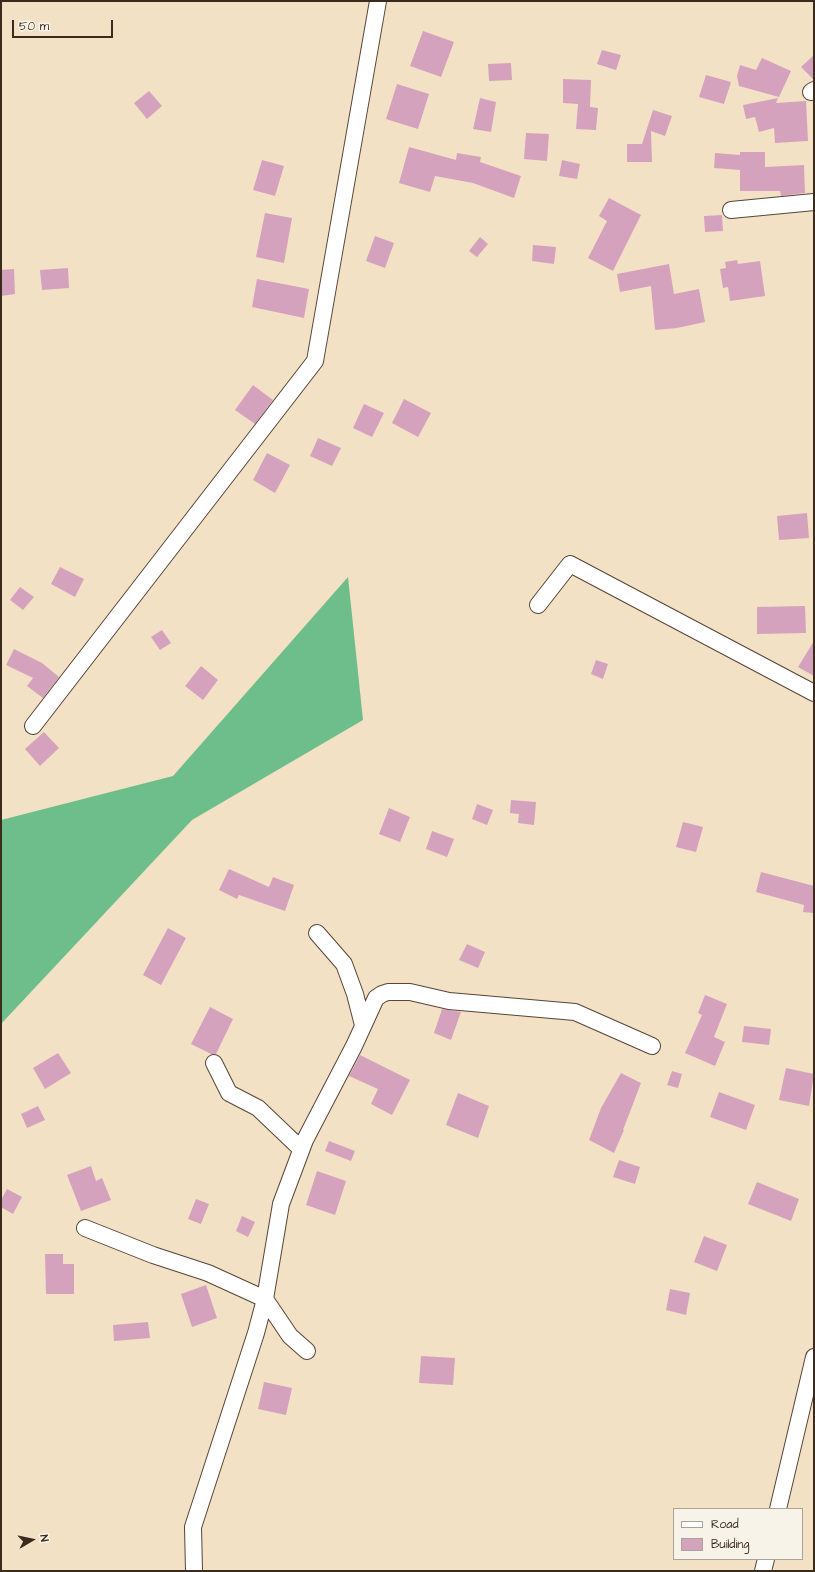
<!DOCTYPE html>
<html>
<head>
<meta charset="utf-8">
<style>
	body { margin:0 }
	#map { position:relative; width:815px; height:1572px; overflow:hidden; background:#f3e1c6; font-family:"Architects Daughter",sans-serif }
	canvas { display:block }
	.frame { position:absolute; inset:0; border:2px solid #3b2a1e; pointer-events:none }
	.legend { position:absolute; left:673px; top:1508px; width:130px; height:52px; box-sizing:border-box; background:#f7f3e8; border:1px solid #aca397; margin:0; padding:5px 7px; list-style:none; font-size:12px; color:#3b2a1e }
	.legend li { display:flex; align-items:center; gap:8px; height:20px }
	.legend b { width:20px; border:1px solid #aca397 }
	.north { position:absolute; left:12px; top:1520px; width:40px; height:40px; -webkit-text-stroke:3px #f7f3e8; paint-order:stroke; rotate:81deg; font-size:11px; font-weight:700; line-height:16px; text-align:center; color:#3b2a1e }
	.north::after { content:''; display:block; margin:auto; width:14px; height:18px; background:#3b2a1e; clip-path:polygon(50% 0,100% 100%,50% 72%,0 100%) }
	.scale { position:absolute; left:12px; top:20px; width:101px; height:18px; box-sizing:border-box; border:2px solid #3b2a1e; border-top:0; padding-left:5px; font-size:12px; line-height:14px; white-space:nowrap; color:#3b2a1e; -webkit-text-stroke:3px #f7f3e8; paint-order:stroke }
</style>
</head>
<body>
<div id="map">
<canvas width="815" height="1572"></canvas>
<div class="frame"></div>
<ul class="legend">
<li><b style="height:5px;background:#fff"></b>Road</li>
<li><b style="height:11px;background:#d5a2be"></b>Building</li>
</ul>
<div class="north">N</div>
<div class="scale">50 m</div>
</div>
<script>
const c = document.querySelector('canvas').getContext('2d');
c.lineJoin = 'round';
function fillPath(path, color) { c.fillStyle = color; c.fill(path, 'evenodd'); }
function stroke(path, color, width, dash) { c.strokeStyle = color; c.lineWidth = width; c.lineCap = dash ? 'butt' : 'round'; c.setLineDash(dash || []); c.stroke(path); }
const forest = new Path2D(`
	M348,577l15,143 -171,100 -191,204v-204l172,-44z`);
const building = new Path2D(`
	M423,31l31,11 -13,35 -31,-11z
	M602,50l19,5 -5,15 -19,-6z
	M814,55v25l-13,-13z
	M762,58l29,13 -12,26 -40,-11 -2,-10 3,-11 16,5z
	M511,63l1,17 -23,1 -1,-17z
	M706,75l25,7 -7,22 -25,-7z
	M563,79l28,1 -1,27 8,1 -2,22 -20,-1 2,-25 -15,-1z
	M397,84l32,10 -11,35 -32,-10z
	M149,91l13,15 -15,13 -13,-16z
	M480,98l16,4 -5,30 -18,-3z
	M778,98l-2,5 30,-2 2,40 -33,2 -1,-15 -15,4 -4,-15 -9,2 -3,-14z
	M653,110l19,6 -7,20 -14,-5 1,31h-25v-18h15z
	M526,133l23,1 -2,27 -23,-2z
	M409,147l47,13 1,-7 24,4 -1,5 41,14 -7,22 -41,-15 -38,-7 -5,16 -31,-9z
	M740,152h25v15l39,-2 1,28 -24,3 -1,-5h-40v-21l-26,-2 1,-15 25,2z
	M262,160l22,6 -9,30 -22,-6z
	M562,160l18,4 -3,15 -18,-3z
	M609,198l32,17 -28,56 -25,-13 19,-37 -8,-5z
	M265,213l27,5 -8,45 -28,-6z
	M722,215l1,16 -18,1 -1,-16z
	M375,236l19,7 -9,25 -19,-7z
	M480,237l8,7 -11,13 -8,-6z
	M533,245l23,2 -2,17 -22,-3z
	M737,260l1,4 22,-3 5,35 -35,5 -2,-14 -5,1 -3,-19 6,-1 -1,-6z
	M669,264l5,30 25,-5 6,33 -28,6 -22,2 -4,-44 -31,6 -3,-18z
	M68,268l1,20 -27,2 -2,-20z
	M14,269l1,25 -14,2v-26z
	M257,279l52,10 -5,29 -52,-11z
	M253,385l20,15 -18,24 -20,-14z
	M404,399l27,14 -13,24 -26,-14z
	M364,404l20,9 -12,24 -19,-9z
	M318,438l23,10 -9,18 -22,-10z
	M267,453l23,12 -15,28 -22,-13z
	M807,513l2,25 -30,2 -2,-24z
	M60,567l24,12 -9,18 -24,-13z
	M20,587l14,10 -11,13 -13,-10z
	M805,606l1,27 -49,1v-27z
	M162,630l9,13 -11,7 -9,-13z
	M814,641v35l-16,-9z
	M14,649l28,14 17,14 -16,21 -16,-12 6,-8 -27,-13z
	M596,660l12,4 -5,15 -12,-5z
	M201,666l17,14 -15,20 -18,-14z
	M44,732l15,16 -19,18 -15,-17z
	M511,800l25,2 -2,23 -16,-2 1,-9 -9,-1z
	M477,804l16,6 -6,15 -15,-6z
	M389,808l21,9 -10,25 -21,-8z
	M683,822l20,5 -7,25 -20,-5z
	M432,831l22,8 -7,18 -21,-8z
	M229,869l40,18 4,-10 21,8 -9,26 -46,-16 -2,4 -18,-9z
	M761,872l53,14v27l-11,-1 1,-7 -48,-13z
	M168,928l18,10 -25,47 -18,-10z
	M467,944l18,8 -7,16 -19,-8z
	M705,995l22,9 -13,33 11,5 -10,24 -30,-13 17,-38 -4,-2z
	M210,1007l23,12 -17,35h-5l-20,-10z
	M442,1009l19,3 -10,28 -17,-7z
	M744,1026l27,3 -2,16 -27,-3z
	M58,1053l13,20 -26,16 -12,-21z
	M360,1055l50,25 -18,35 -21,-11 7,-15 -29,-13z
	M786,1068l28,6 -5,32 -30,-6z
	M672,1071l10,3 -4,14 -11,-3z
	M621,1073l20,10 -18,47h1l-10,23 -25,-13 12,-32z
	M719,1092l36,13 -9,25 -36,-13z
	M458,1093l31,13 -11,32 -32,-13z
	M38,1106l7,14 -18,8 -6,-14z
	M329,1141l26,10 -4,10 -26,-10z
	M619,1160l21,7 -5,17 -22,-7z
	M91,1166l5,15 6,-3 9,22 -30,11 -14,-36z
	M317,1171l29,10 -11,34 -29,-10z
	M757,1182l42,17 -8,22 -43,-17z
	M7,1189l15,8 -9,17 -12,-7v-7z
	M196,1199l13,5 -8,20 -13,-5z
	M242,1216l13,6 -7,15 -12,-6z
	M704,1236l23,9 -10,26 -23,-9z
	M45,1254h18v10h11v30h-28z
	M206,1285l11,33 -25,9 -11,-33z
	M670,1289l20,4 -4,22 -20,-5z
	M148,1322l2,16 -36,3 -1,-16z
	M421,1356l34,2 -2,27 -34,-2z
	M264,1382l28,6 -6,27 -28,-6z`);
const street = new Path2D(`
	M811,92l3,-2
	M731,210l83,-8
	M538,605l32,-41 244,129
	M33,726l282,-365 63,-360
	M317,933l27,31 11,30 8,31
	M214,1063l15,30 29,15 43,41
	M85,1228l68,27 55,18 57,26 -9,34 -63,194 1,44
	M307,1351l-17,-15 -25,-37 16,-95 24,-64 49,-94 22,-48 6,-4 6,-2h22l39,9 126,11 77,34
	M778,1509l36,-152
	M763,1571l3,-12`);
fillPath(forest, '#6dbe8a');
fillPath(building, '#d5a2be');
stroke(street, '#574537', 18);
stroke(street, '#fff', 16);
</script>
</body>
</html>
